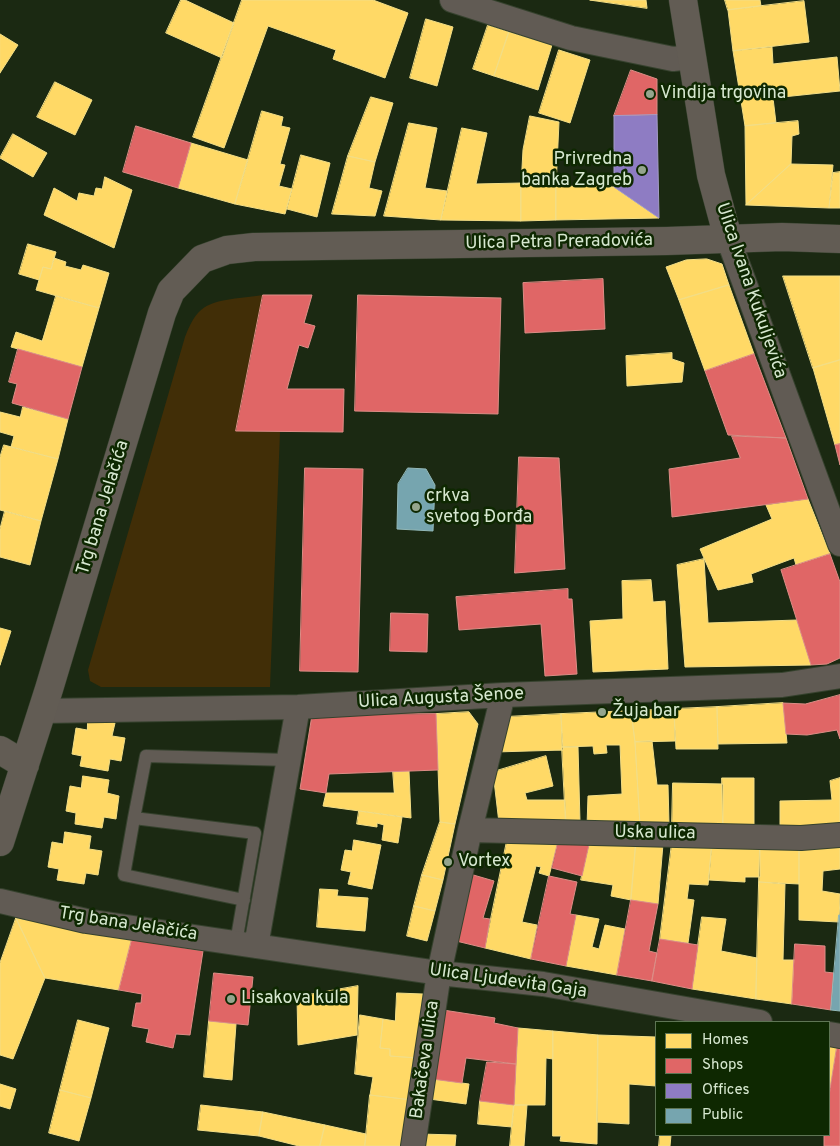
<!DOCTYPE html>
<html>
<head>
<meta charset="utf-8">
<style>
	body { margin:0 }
	#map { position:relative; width:840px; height:1146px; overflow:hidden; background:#1b2912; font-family:Overpass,sans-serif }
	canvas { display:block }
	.legend { position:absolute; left:655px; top:1021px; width:175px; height:115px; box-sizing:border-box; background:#0e2801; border:1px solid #5e7554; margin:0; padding:6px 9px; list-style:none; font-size:15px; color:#d7e8d0 }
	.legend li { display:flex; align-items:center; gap:10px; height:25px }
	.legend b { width:25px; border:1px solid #5e7554 }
</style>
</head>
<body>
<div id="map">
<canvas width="840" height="1146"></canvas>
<ul class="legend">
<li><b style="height:14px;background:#ffd966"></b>Homes</li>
<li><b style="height:14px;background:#e06666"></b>Shops</li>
<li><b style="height:14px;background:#8e7cc3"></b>Offices</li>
<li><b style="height:14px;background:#76a5af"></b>Public</li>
</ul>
</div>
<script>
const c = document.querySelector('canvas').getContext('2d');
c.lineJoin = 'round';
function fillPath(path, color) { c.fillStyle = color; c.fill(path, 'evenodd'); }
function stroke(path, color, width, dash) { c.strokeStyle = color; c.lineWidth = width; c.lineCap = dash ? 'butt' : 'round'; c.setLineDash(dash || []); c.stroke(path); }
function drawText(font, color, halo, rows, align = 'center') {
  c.font = font + ' Overpass,sans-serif'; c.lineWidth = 5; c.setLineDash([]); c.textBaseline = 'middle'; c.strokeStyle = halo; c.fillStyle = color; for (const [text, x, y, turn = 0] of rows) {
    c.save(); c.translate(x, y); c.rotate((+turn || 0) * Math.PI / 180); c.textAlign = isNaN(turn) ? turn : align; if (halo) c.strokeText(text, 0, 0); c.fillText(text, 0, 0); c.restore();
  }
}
const green = new Path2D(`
	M263,295l-27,136 44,1 -10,255h-169l-11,-6 -2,-11 97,-333c4,-10 8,-20 16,-27 13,-12 45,-12 62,-15z`);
const homes = new Path2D(`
	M181,0h4l49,23 -12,35 -56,-25z
	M242,0h131l35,13 -23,65 -52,-19 3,-9 -68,-24 -44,122 -31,-11z
	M590,0h56l1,8z
	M725,0h35l1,6 -33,4z
	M804,1l5,41 -76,9 -5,-41z
	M426,19l27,8 -16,59 -27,-8z
	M488,25l21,7 -15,44 -21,-7z
	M509,32l43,13 -14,45 -44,-14z
	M0,34l18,11 -18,28z
	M772,47l1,17 64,-7 3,34 -67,7 3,25 -31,3 -12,-75z
	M559,50l31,10 -20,63 -31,-10z
	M55,82l37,18 -17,35 -38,-18z
	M371,97l22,6 -18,59 -27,-6z
	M262,111l21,6 -2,9 9,2 -10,36 5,1 -6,21 13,3 -7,25 -50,-10z
	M530,116l29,6 -3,64h-35l2,-36z
	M798,121l1,13 -7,2 -1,28 -45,41 -1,-79z
	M409,123l28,5 -12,60 22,3 -6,29 -57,-4z
	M462,128l25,5 -11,51 45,-1v38l-80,-1z
	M13,134l34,19 -14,24 -33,-19z
	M191,143l57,17 -13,44 -57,-16z
	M301,155l29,8 -13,54 -30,-8z
	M348,156l27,6 -6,26 13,3 -7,25 -43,-2z
	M791,164l42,1 -4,43 -83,-3z
	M840,172v36h-11l4,-35z
	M105,177l27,13 -18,58 -70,-33 10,-27 23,13 2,-8 15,3 2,-8 6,1z
	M521,186h35v34l-35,1z
	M556,186l58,1 45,31 -103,2z
	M28,244l28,8 -5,17 -8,-2 -4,13 -20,-6z
	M54,258l12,4 -1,4 16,4 2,-5 26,8 -10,35 -63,-18 7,-23 8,2z
	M707,259l15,5 7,21 -50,15 -13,-33 20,-7z
	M783,276h57v84l-27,8z
	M729,285l25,69 -49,17 -26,-71z
	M56,296l43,12 -17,59 -71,-20 5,-15 26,9z
	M672,353v6l12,4 -2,19 -55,4 -1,-30z
	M840,360v84l-5,1 -22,-77z
	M23,407l45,12 -10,40 -47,-12 3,-11 -14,-4v-20l20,5z
	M4,445l54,14 -17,62 -41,-11v-53z
	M808,499l22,55 -34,11 -2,-7 -43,16 2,8 -35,8 -18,-41 72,-30 -6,-14z
	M5,511l36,10 -11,44 -30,-8v-28z
	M704,559l4,64 89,-3 14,45 -126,2 -8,-102z
	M651,580l2,22 12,-1 3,68 -75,3 -3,-51 33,-2 -1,-38z
	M0,628l11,3 -11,34z
	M783,703l4,40 -69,1 -1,-37z
	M717,707l1,42h-42l-2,-40z
	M674,709l1,32 -40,1 -4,-31z
	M631,711l4,31 5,83 -53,1 1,-30 34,-2 -2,-49h-14l1,8 -13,1 -1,-8 -31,1 -1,-33z
	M469,712l9,12 -23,100 -15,-2 -4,-108z
	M561,714l2,36 -68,2 10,-35z
	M88,718l27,5 -3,13 13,2 -4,23 -11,-2 -2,12 -28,-5 2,-10 -10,-2 4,-26 11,2z
	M652,741l5,44h11l1,39 -29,1 -5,-83z
	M562,747h16l2,75 -14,3z
	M546,756l7,30 -28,7 2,7h38l1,25 -67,-2 -6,-51z
	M393,771h16l2,47 -88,-12 3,-13h68z
	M83,776l26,4 -2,13 12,3 -3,23 -12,-2 -2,11 -27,-4 1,-11 -10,-2 4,-25 11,2z
	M722,778h32v49l-31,-1z
	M840,778v51l-60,1v-29l52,-1 -2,-19z
	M673,783l50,1v42h-51z
	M359,811l43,6 -4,26 -16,-3 2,-15 -7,-2v4l-20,-3z
	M440,822l15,2 -12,56 -21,-5z
	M65,832l26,4 -2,13 13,2 -4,24 -12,-2 -2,11 -27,-4 2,-11 -11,-2 4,-25 11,2z
	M508,836l51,2 -10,38 -10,-3 2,-6 -5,-1 -14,56 15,3 -6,34 -46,-11z
	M354,840l27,5 -9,44 -24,-5 3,-12 -10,-2 4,-20 7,1z
	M590,840l46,2 -5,58 -20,-4 2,-11 -32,-5z
	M636,842l27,2 -5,60 -27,-4z
	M672,843l40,1 -4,41 -19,-1 -2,15 7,1 -6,43 -28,-4z
	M712,844l48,2v31h-15v5l-36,-2z
	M840,844v25l-17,2 -1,20 18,3 -1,28 -40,-2v-72z
	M760,846l39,2v36l-40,-2z
	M422,875l21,5 -8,31 -21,-5z
	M759,882l26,2 -2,76h12l-3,44 -36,-5z
	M320,889l18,1 -1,6 31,2 -3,33 -48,-4z
	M414,906l21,5 -8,30 -20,-5z
	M576,915l23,4 -7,28 7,2 6,-24 20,4 -8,46 -51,-9z
	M702,917l24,2 -5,32 36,7 -1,41 -64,-10z
	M16,918l116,21 -13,51 -74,-12z
	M16,918l29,60 -32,81 -13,-4v-92z
	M358,986l-1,49 -59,10 -1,-48z
	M397,993l26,1 -6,64 -27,-2v-7l-10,-1 3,-29 12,2z
	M360,1015l23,4 -3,29 10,1v7l27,2 -5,42 -42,-5 3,-18 -18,-3z
	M78,1020l31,8 -18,70 -31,-8z
	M209,1021l27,3 -4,56 -28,-3z
	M518,1028l35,3v28l-7,-1 -1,47h-31z
	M553,1031l45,4 -1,109 -37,-3 1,-5h-8z
	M598,1035l58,2v49l-27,-2v40l-32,-2z
	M829,1046l8,1 -7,41h-1z
	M432,1079l37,5 -3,20 -37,-5z
	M0,1084l16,5 -6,20 -10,-3z
	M60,1090l31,8 -12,43 -30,-8z
	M370,1095l42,5 -6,46h-41z
	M480,1101l34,4 -2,22 -34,-3z
	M201,1105l62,7 -4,24 -61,-6z
	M514,1105h13l-3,41h-14z
	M263,1112l62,13 -5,21h-21l-40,-10z
	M325,1125l41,9 -1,12h-45z
	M420,1134l36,1 -1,11h-35z
	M660,1135h11l-1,11h-11z`);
const shops = new Path2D(`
	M631,70l26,9v36l-43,1z
	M136,126l55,17 -13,45 -55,-16z
	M603,279l2,50 -80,4 -2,-50z
	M263,295h49l-8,28 11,3 -7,22 -9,-3 -12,44h57l-1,43 -107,-1z
	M358,295l143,3 -3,116 -143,-3z
	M18,349l64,18 -14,52 -56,-16 5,-19 -8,-2z
	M754,354l32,84 -58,-3 -23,-64z
	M732,436l54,2 22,61 -136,18 -3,-48 71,-11z
	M840,444v21l-5,-20z
	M519,457l40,1 6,111 -50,4z
	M305,468l58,1 -5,203 -58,-1z
	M830,554l10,28v76l-13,6 -16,1 -30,-95z
	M568,589v10h4l5,75 -32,2 -4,-52 -82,6 -3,-33z
	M391,613l37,1 -1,38 -37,-1z
	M840,695v44l-3,-9 -30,5 -21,-1 -3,-31 22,1z
	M436,714l2,56 -109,4 -3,19 -26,-4 12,-74z
	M559,838l31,2 -8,36 -30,-8z
	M470,874l24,7 -11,37 7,1 -5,29 -33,-8z
	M549,876l28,6 -7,32 6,1 -10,51 -35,-7z
	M631,900l27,4 -9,47 8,2 -5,28 -35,-6z
	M132,939l71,12 -13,84 -14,-1 -3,14 -27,-6 3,-13 -17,-3 4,-23h5l1,-9 -23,-4z
	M660,939l38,6 -6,44 -40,-8z
	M795,944l30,2v26l9,1 -3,37 -39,-6z
	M214,973l39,4 -5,48 -39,-4z
	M443,1010l52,8 -1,5 24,5 -2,36 -50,-6 -4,25 -30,-4z
	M837,1047l3,1v98h-16v-11h5v-39z
	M487,1062l29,2 -2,41 -34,-4z`);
const offices = new Path2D(`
	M657,115l2,103 -45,-31v-71z`);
const public = new Path2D(`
	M408,468l18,1 9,16 -2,46 -36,-2 1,-45z
	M839,915h1v96l-9,-1z`);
const lane = new Path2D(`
	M134,818l-10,57 120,25
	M236,943l19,-110 -121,-15 12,-62 142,4`);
const street = new Path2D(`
	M452,0l119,38 102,21 19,-2
	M728,238l112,306
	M42,711l256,-4 205,-12 279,-10 58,-9
	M470,830l331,8 39,-3
	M0,901l86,20 353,52 104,11 217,38
	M256,946l42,-239
	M829,1034l11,2
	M413,1146l26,-173 31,-143 33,-135`);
const secondary = new Path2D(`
	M683,0l28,175 17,63
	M0,750l25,15
	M0,842l49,-153 113,-376 9,-22 31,-32 25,-9 27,-3 413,-6 115,-4 58,2`);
const markers = [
	[650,94,5,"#95a58e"],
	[642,170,5,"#95a58e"],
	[416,507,5,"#95a58e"],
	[602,712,5,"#95a58e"],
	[448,862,5,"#95a58e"],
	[231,999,5,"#95a58e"]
];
const poiNames = [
	["Vindija trgovina",660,94],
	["Privredna",632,160,"right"],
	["banka Zagreb",632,181,"right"],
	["crkva",426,497],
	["svetog Đorđa",426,518],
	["Žuja bar",612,712],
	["Vortex",458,862],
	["Lisakova kula",241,999]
];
const streetNames = [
	["Ulica Petra Preradovića",559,243,-1],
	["Ulica Ivana Kukuljevića",750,291,71],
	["Trg bana Jelačića",104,508,-73],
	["Ulica Augusta Šenoe",441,699,-3],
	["Uska ulica",655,834,1],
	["Trg bana Jelačića",128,925,9],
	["Ulica Ljudevita Gaja",508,982,8],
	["Bakačeva ulica",426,1060,-82]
];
fillPath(green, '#412e07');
fillPath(homes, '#ffd966');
stroke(homes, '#f3de86', 1);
fillPath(shops, '#e06666');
stroke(shops, '#dd8d86', 1);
fillPath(offices, '#8e7cc3');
stroke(offices, '#a49cc7', 1);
fillPath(public, '#76a5af');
stroke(public, '#93b9b9', 1);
stroke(lane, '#36422e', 14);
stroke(street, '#36422e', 26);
stroke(secondary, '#36422e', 29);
stroke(lane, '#615b54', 12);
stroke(street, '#615b54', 24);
stroke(secondary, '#625c54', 28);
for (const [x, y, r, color] of markers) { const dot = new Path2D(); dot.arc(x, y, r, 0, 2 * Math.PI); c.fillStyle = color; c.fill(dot); stroke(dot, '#0e2801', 2); }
drawText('18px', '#d7e8d0', '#0e2801', poiNames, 'left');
drawText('18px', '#d7e8d0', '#0e2801', streetNames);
</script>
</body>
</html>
